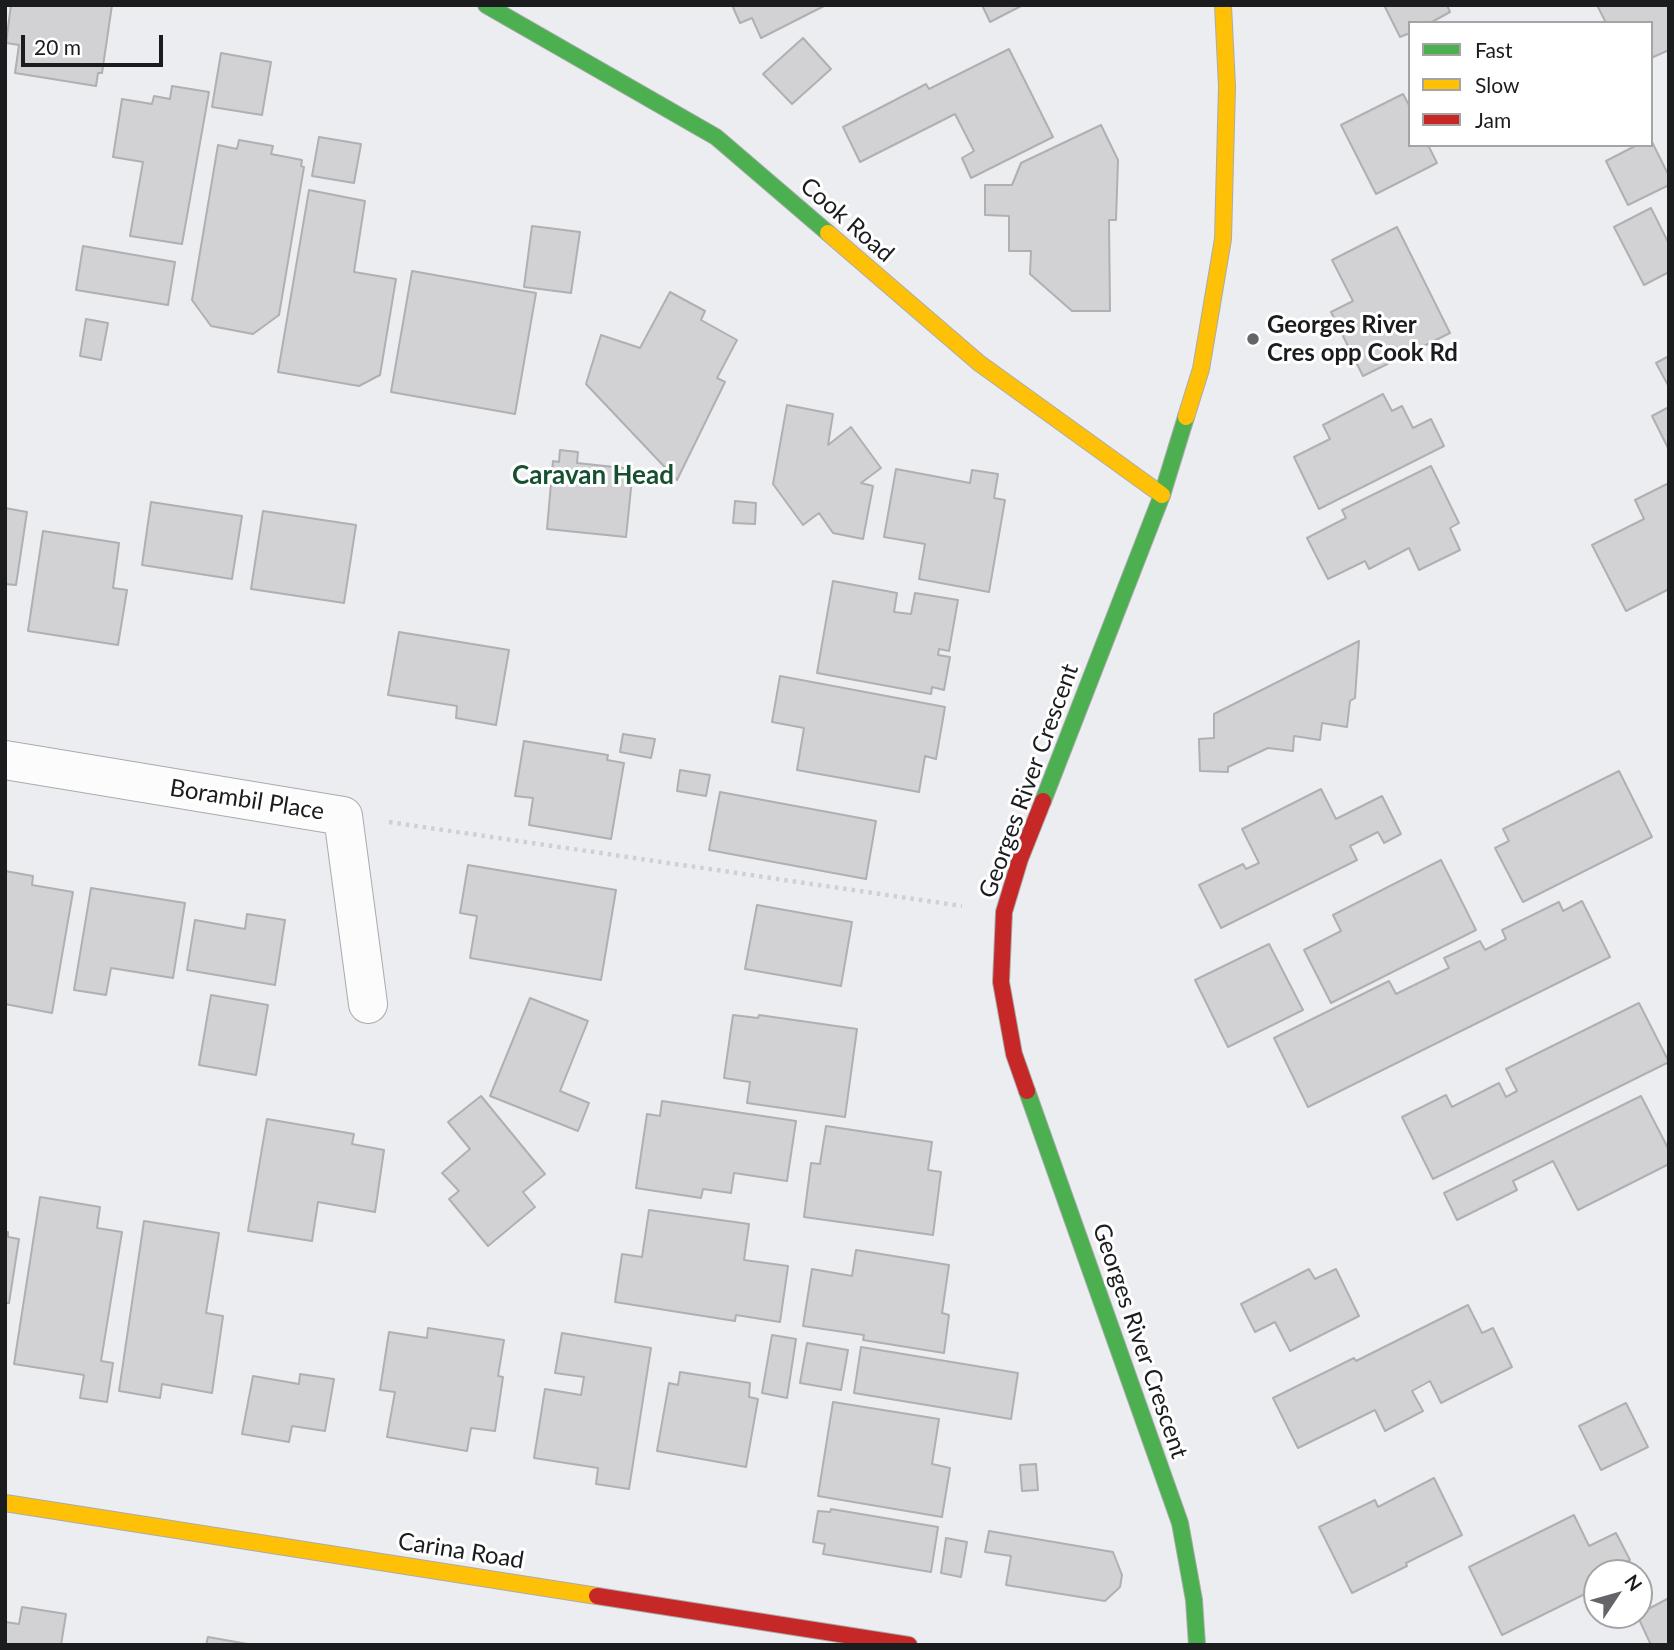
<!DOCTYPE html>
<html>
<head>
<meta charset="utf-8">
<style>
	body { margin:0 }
	#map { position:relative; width:1674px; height:1650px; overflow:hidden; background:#ebedf0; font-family:Lato,sans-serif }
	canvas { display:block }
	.frame { position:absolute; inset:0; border:7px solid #1b1c1e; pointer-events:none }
	.legend { position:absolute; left:1408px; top:21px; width:245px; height:126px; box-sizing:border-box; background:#fff; border:2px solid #a4a4a5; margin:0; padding:9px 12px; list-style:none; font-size:21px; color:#1b1c1e }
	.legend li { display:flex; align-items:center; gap:14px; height:35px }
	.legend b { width:35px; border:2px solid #a4a4a5 }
	.north { position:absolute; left:1583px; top:1559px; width:70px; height:70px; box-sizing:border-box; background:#fff; border:2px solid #a4a4a5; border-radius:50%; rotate:54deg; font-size:19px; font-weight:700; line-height:28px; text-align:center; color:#1b1c1e }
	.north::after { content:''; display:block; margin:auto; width:24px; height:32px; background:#646568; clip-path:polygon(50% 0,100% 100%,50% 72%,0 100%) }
	.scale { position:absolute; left:21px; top:35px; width:142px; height:32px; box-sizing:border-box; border:4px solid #1b1c1e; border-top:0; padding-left:9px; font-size:21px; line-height:24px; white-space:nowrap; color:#1b1c1e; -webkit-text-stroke:5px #fff; paint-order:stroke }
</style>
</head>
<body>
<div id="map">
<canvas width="1674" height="1650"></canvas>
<div class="frame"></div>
<ul class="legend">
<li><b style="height:9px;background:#4caf50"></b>Fast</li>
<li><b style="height:9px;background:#ffc107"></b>Slow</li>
<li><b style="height:9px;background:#c62828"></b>Jam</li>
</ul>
<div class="north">N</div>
<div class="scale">20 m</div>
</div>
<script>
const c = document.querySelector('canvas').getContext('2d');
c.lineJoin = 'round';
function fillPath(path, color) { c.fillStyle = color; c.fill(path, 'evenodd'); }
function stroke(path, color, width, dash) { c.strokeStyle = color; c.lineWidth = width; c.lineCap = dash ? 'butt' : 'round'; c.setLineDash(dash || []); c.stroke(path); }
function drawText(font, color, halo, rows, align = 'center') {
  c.font = font + ' Lato,sans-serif'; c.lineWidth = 6; c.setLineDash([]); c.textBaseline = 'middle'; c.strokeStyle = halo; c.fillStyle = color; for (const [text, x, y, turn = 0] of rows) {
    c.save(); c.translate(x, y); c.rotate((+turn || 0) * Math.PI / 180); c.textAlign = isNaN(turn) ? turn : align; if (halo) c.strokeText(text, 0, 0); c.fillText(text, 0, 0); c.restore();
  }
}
const building = new Path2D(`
	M11,5h101l-10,68h-4l-2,13 -81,-13 4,-28 -13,-2z
	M732,5h92v1l-63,32 -9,-20 -12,5z
	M982,5h41l-33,17z
	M1384,5h63l3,7 -20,11h-20v10l-10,4z
	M1597,5h72v45l-18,8v-35h-45z
	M803,38l28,31 -39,35 -29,-30z
	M1009,49l44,88 -82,41 -9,-20 12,-7 -19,-37 -95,48 -17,-35 83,-43 3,5z
	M221,53l50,9 -9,53 -50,-8z
	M172,86l37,6 -27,152 -52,-8 13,-74 -30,-5 9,-58 30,5 2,-8 16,3z
	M1403,94l7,13v38h18l9,18 -61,31 -35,-69z
	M1101,125l17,35 -2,60h-7l1,91h-38l-42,-37 1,-23h-22v-35l-24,-1v-30h27l9,-22z
	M319,137l42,7 -7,39 -42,-7z
	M239,140l34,6 -2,8 31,6 -1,6 3,1 -25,148 -26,19 -42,-8 -19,-26 26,-155 19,4z
	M1651,140l18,36v9l-41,20 -22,-44 31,-16h14z
	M309,190l56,11 -11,71 42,7 -16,96 -21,11 -81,-14z
	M1651,208l18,36v28l-25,13 -30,-58z
	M532,226l48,6 -9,61 -47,-6z
	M1397,227l53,106 -87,43 -32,-64 22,-11 -21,-41z
	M83,246l92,16 -7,43 -92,-15z
	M412,271l124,22 -21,121 -124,-22z
	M670,292l35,19 -4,9 36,20 -20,38 8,4 -48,98 -91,-96 15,-49 39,13z
	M86,319l22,4 -7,37 -21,-4z
	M1669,356v31l-13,-24z
	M1383,394l9,17 10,-5 11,22 18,-9 13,27 -125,63 -25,-52 36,-18 -7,-14z
	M787,405l46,9 -5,31 23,-18 30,41 -20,15 12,3 -10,53 -30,-6 -14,-20 -16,12 -30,-41z
	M1669,407v43l-17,-34z
	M560,450l18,2 -1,11 56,6 -7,68 -79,-8 6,-68 6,1z
	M1431,466l28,57 -9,5 10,22 -41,20 -10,-22 -40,21 -4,-8 -37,18 -21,-41 39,-20 -4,-8z
	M896,469l74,14 2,-13 26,4 -4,24 11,2 -16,92 -70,-13 6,-35 -41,-7z
	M1669,483v106l-43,22 -34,-66 52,-26 -9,-19z
	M735,501l21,2 -1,21 -22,-1z
	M151,502l91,14 -10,63 -90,-14z
	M5,508l22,4 -11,73 -11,-1z
	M263,511l93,14 -12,78 -93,-14z
	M43,531l76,12 -6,45 14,2 -9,55 -90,-14z
	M833,581l64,12 -3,19 17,2 4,-21 43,7 -9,51 -10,-2 -1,6 12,2 -6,33 -12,-3 -1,7 -114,-21z
	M399,632l110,18 -13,75 -40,-7 1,-12 -69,-11z
	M1359,641l-4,57 -5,3 -3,26 -25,-4 -2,17 -26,-4 -1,15 -25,-3 -40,19v5l-28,-1 -1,-32 15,-1v-24z
	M780,676l165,31 -9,52 -11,-3 -6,36 -122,-22 7,-42 -32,-6z
	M623,734l32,5 -4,19 -31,-6z
	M524,741l84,14 -1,5 17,3 -13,76 -82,-14 4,-27 -18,-2z
	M680,770l30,5 -4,21 -29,-5z
	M1619,771l33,66 -129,65 -28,-54 14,-7 -6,-12z
	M1321,789l15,30 46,-23 19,38 -17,9 -6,-11 -28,14 7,14 -136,68 -22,-43 44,-21 3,5 13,-6 -17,-34z
	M720,792l156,29 -10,58 -157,-29z
	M1441,860l35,70 -145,73 -27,-53 37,-19 -8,-16z
	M468,865l148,25 -15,90 -131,-22 7,-42 -17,-3z
	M5,871l28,5 -1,9 41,7 -21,121 -47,-9z
	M91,888l94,15 -12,75 -62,-10 -5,27 -32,-5z
	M1582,901l28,56 -302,150 -34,-69 115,-57 7,13 53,-26 -5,-10 36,-17 5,9 21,-11 -4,-9 57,-28 4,9z
	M757,905l95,17 -11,64 -96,-17z
	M247,914l38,6 -10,65 -88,-15 8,-50 50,9z
	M1269,944l34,66 -75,37 -33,-67z
	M211,995l57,10 -12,70 -57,-10z
	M530,998l58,23 -28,70 29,12 -11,28 -88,-35z
	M1639,1003l30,59 -236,117 -31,-62 44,-22 6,12 47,-24 7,14 11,-6 -11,-22z
	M733,1015l25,3 1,-3 98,14 -12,88 -98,-14 3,-21 -26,-4z
	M481,1096l64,78 -22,18 12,15 -47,39 -39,-47 10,-8 -17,-18 28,-24 -22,-27z
	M1641,1096l28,54v14l-91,46 -25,-49 -40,20 4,9 -60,30 -13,-27z
	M662,1101l134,20 -9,60 -53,-8 -3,20 -28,-4 -2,9 -65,-10 11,-74 13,2z
	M267,1119l87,15 -2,10 32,6 -9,62 -57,-10 -6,39 -64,-10z
	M826,1126l106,16 -4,28 13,2 -8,63 -129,-18 7,-54 9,1z
	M40,1197l60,10 -3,21 25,4 -21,129 12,2 -6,39 -27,-4 4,-23 -70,-11z
	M649,1210l100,14 -5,36 44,6 -8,56 -44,-7 -1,6 -120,-19 7,-48 20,3z
	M144,1221l75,12 -13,80 17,3 -11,77 -50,-9 -2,14 -41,-7z
	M5,1232h3v5l11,2 -10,64h-4z
	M856,1250l93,15 -7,48 7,2 -5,38 -81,-13 1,-5 -61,-9 9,-57 40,7z
	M1309,1269l6,10 21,-10 23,47 -69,35 -15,-29 -20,10 -14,-28z
	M1468,1305l14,28 11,-5 19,39 -71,36 -11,-22 -18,10 11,20 -38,20 -10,-21 -77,38 -25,-50 81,-40 2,3z
	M428,1328l76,12 -6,36 5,1 -8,54 -24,-3 -4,23 -80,-14 8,-45 -15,-2 9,-58 38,6z
	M562,1333l89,15 -22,141 -33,-5 2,-16 -64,-10 11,-69 36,6 3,-18 -29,-4z
	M772,1335l24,4 -9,59 -25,-5z
	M807,1343l41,7 -7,40 -41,-7z
	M861,1347l157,26 -7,46 -157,-26z
	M680,1372l70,11 -1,14 9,2 -12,68 -89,-16 12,-68 9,2z
	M300,1374l34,5 -9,52 -33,-5 -3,16 -47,-8 11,-58 46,8z
	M833,1402l106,17 -7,45 18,4 -8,49 -124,-21z
	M1626,1403l22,44 -47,23 -22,-44z
	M1036,1464l2,26 -16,1 -2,-26z
	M1434,1478l28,57 -56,28 1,3 -55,27 -33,-66 56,-27 3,7z
	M831,1509l107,18 -7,45 -108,-18 2,-10 -12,-2 5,-31 12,1z
	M1574,1515l15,31 27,-13 14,27 -26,13h-7v15l-95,47 -33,-68z
	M989,1531l124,21 9,23 -2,12 -15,14 -99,-16 5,-29 -26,-4z
	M946,1538l21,4 -6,35 -20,-4z
	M1669,1598v47h-18l-14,-30z
	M22,1607l44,7 -5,31h-56v-23l14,2z
	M208,1637l45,8h-47z`);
const path = new Path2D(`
	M389,822l573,84`);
const street = new Path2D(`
	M5,760l338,56 25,188`);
const fast = new Path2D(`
	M486,5l230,132 112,96
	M1043,801l119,-306 24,-78
	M1027,1091l153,432 14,77 3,45`);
const slow = new Path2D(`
	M828,233l151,130 183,132
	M1186,417l15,-48 22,-130 4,-153 -4,-81
	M5,1503l592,93`);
const jam = new Path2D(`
	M1027,1091l-13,-37 -13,-72 3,-70 16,-53 23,-58
	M597,1596l312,49`);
const markers = [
	[1253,339,7,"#646568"]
];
const streetNames = [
	["Cook Road",847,220,41],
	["Georges River Crescent",1029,781,-70],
	["Borambil Place",247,800,9],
	["Georges River Crescent",1140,1341,71],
	["Carina Road",461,1551,9]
];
const poiNames = [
	["Georges River",1267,325],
	["Cres opp Cook Rd",1267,353]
];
const neighbourhoodNames = [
	["Caravan Head",593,476]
];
fillPath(building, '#d2d2d4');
stroke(building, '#b0afb1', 2);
stroke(street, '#aaabad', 40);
stroke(fast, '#aaabad', 18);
stroke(slow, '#aaabad', 18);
stroke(jam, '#aaabad', 18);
stroke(path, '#d0d0d1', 4.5, [3.5, 5]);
stroke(street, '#fcfcfd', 38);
stroke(fast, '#4caf50', 16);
stroke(slow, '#ffc107', 16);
stroke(jam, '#c62828', 16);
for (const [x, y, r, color] of markers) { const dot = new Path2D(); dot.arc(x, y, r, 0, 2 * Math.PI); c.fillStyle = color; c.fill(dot); stroke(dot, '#fff', 2.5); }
drawText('24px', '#1b1c1e', '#fff', streetNames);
drawText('bold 24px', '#1b1c1e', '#fff', poiNames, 'left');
drawText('bold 26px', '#165031', '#fff', neighbourhoodNames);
</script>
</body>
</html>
